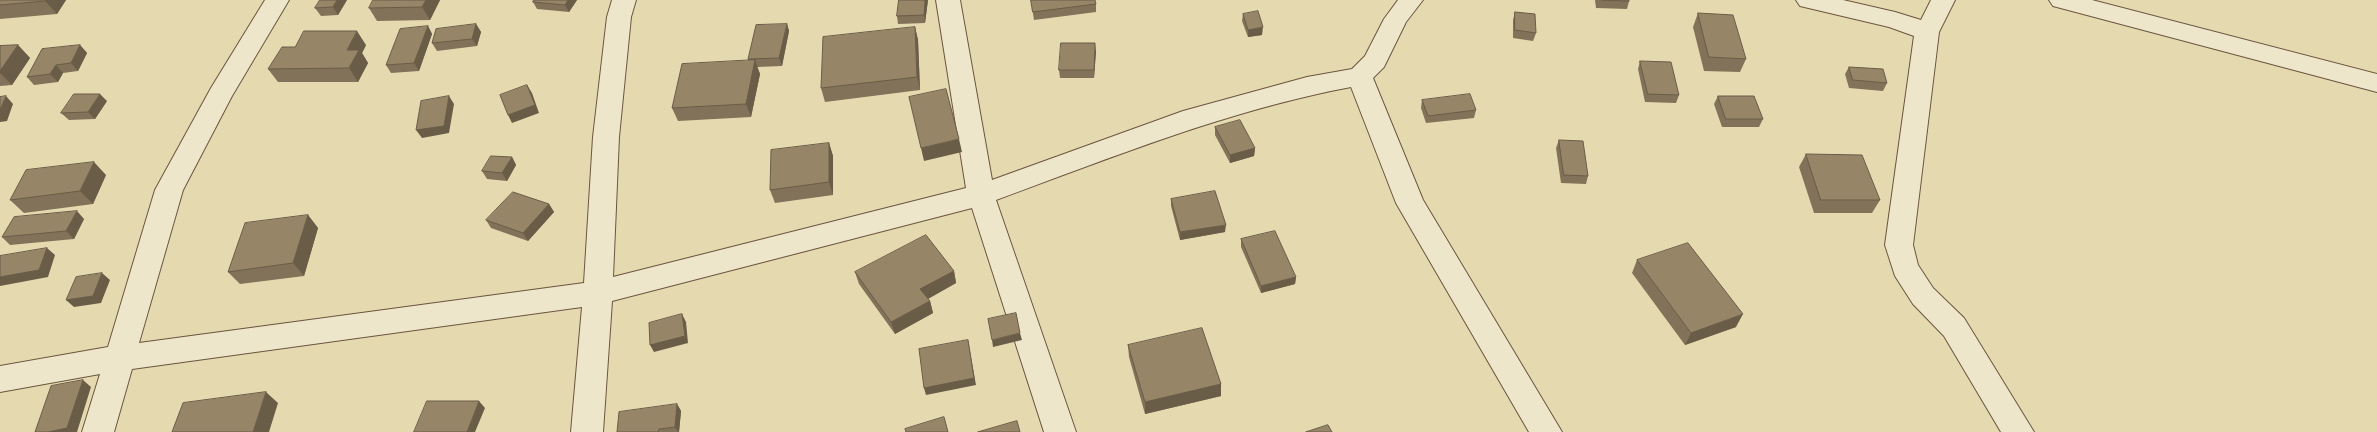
<!DOCTYPE html>
<html>
<head>
<meta charset="utf-8">
<style>
	body { margin:0 }
	canvas { display:block; background:#e5d9af }
</style>
</head>
<body>
<canvas width="2377" height="432"></canvas>
<script>
const c = document.querySelector('canvas').getContext('2d');
c.lineJoin = 'round';
function stroke(path, color, width, dash) { c.strokeStyle = color; c.lineWidth = width; c.lineCap = dash ? 'butt' : 'round'; c.setLineDash(dash || []); c.stroke(path); }
function fillPath(path, color) { c.fillStyle = color; c.fill(path, 'evenodd'); }
const minor = new Path2D(`
	M265,0h24l-57,96 -49,94 -44,153 445,-60 9,-146 14,-120 5,-17h24l-5,17 -12,120 -6,140 353,-89 -30,-188h24l32,180 191,-69 124,-34 45,-8 13,-13 19,-37 14,-19h25l-17,22 -22,45 -11,11 50,122 139,232h-33l-133,-229 -45,-116c-122,23 -238,70 -355,113l80,232h-32l-72,-224 -360,93 -9,131h-32l11,-125 -450,62 -18,63h-32l18,-58 -100,18v-26l108,-19 47,-157 56,-102z
	M1796,0h47l52,12 26,8 10,-20h24l-16,32 -26,213 5,20 15,23 31,30 70,114h-33l-57,-96 -31,-32 -18,-28 -10,-31 29,-209 -25,-9 -89,-21z
	M2049,0h43l285,74v18l-324,-86z`);
const wall = new Path2D(`
	M0,0h66l-9,14 -57,5z
	M347,0l-9,15 -17,1 -6,-8z
	M440,0l-10,20 -53,1 -8,-13z
	M534,0h43l-8,12 -32,-3 -4,-7z
	M899,0h29l-3,23 -27,1 -1,-8z
	M1031,0l65,4v8l-62,8z
	M1595,0h34v1l-2,8 -31,-1z
	M1515,12l21,21 -3,8 -20,-3v-18z
	M1698,13l48,46 -6,13 -36,-1 -11,-44z
	M1243,14l19,21 -14,2 -6,-16z
	M476,24l5,8 -4,14 -40,5 -5,-8z
	M787,24l2,7 -7,35 -25,1 3,7 -9,43 -73,4 -6,-13 76,-47v-2z
	M428,26l4,8 -13,37 -28,2 -5,-8z
	M915,27l3,13 2,50 -95,12 -4,-14z
	M18,45l12,13 -18,27 -12,1v-40z
	M80,45l7,8 -9,18 -15,2 -5,9 -24,3 -7,-8z
	M366,45l-4,8 6,10 -10,19h-80l-10,-13z
	M1096,51l-2,27h-34l-1,-8z
	M1640,61l39,34 -3,8 -31,-1 -7,-33z
	M1849,67l38,16 -4,8 -34,-3 -4,-14z
	M1718,96l45,23 -4,8h-37l-8,-23z
	M1422,100l54,10 -2,8 -48,5 -5,-15z
	M107,101l-12,18 -26,1 -8,-7z
	M1215,127l40,21 -1,8 -24,7 -15,-28z
	M1559,140l29,36 -2,8 -25,-1 -5,-35z
	M829,143l4,13v39l-58,8 -5,-13z
	M1806,154l74,46 -8,13h-58l-15,-46z
	M512,157l4,8 -9,16 -20,-2 -5,-8z
	M106,175l-13,29 -69,9 -14,-13z
	M1171,199l54,33 -45,8 -9,-34z
	M549,204l5,8 -26,29 -37,-13 -5,-8z
	M308,215l10,13 -14,48 -64,8 -12,-12z
	M84,219l-10,20 -64,6 -8,-8z
	M1241,239l55,38 -1,7 -34,9 -20,-46z
	M1637,260l99,67 -51,18 -53,-72z
	M954,271l2,12 -28,16 2,2 3,12 -38,21 -36,-50 -4,-12z
	M1128,345l93,39v12l-76,18 -16,-57z
	M677,404l4,7 -2,21h-62z`);
const shadedWall = new Path2D(`
	M46,0h20l-9,14 -12,-13z
	M337,0h10l-9,15 -5,-8z
	M426,0h14l-10,20 -8,-13z
	M568,0h9l-8,12 -4,-7z
	M925,0h3l-3,23 -1,-8z
	M476,24l5,8 -4,14 -5,-7z
	M787,24l2,7 -7,35 -3,-8z
	M428,26l4,8 -13,37 -5,-8z
	M915,27l3,13 2,50 -3,-13z
	M1263,27l-1,8 -14,2v-7z
	M357,31l9,14 -4,8 6,10 -10,19 -9,-14 -2,-18z
	M1095,43l1,8 -2,27v-8z
	M18,45l12,13 -18,27 -12,-12v-2z
	M80,45l7,8 -9,18 -7,-8z
	M755,60l5,14 -9,43 -5,-13z
	M56,65l7,8 -5,9 -8,-8z
	M527,85l5,8 7,20 -27,10 -4,-8z
	M100,94l7,7 -12,18 -7,-7z
	M6,96l7,8 -6,17 -7,1v-12z
	M449,96l5,8 -5,29 -27,5 -6,-8z
	M959,139l3,13 -38,9 -3,-13z
	M829,143l4,13v39l-4,-13z
	M1255,148l-1,8 -24,7v-8z
	M512,157l4,8 -9,16 -5,-8z
	M94,162l12,13 -13,29 -13,-13z
	M549,204l5,8 -26,29 -5,-8z
	M77,211l7,8 -10,20 -8,-8z
	M308,215l10,13 -14,48 -11,-13z
	M1226,225l-1,7 -45,8v-8z
	M47,248l8,7 -7,22 -48,9v-9z
	M954,271l2,12 -32,18 -4,-12z
	M102,273l8,7 -9,23 -27,4 -8,-7z
	M1296,277l-1,7 -34,9v-7z
	M930,301l3,12 -38,21 -4,-12z
	M682,314l4,8 2,21 -34,9 -4,-7z
	M1743,314l-7,13 -51,18 6,-12z
	M1020,333l2,7 -29,7 -1,-7z
	M968,340l8,45 -50,10 -2,-7z
	M83,380l8,7 -14,45h-29z
	M1221,384v12l-76,18v-12z
	M266,392l12,11 -9,29h-16z
	M479,401l6,7 -10,24h-8z
	M677,404l4,7 -2,21h-1l-3,-5z`);
const building = new Path2D(`
	M0,0h46l-1,1 -45,4z
	M320,0h17l-4,7 -18,1z
	M373,0h53l-4,7 -53,1z
	M534,0h34l-3,5 -32,-3z
	M899,0h26l-1,15 -27,1z
	M1031,0h64l1,4 -63,8z
	M1602,0h27v1z
	M1258,11l5,16 -15,3 -5,-16z
	M1515,12l20,2 1,19 -21,-3z
	M1698,13l35,2 13,44 -37,-2z
	M476,24l-4,15 -40,4 4,-14z
	M787,24l-8,34 -31,1 8,-34z
	M428,26l-14,37 -28,2 14,-36z
	M915,27l2,50 -96,11 2,-51z
	M304,31h53l-10,19h12l-10,18 -81,1 14,-22h13z
	M1061,43h34l-1,27h-35z
	M18,45l-18,26v-25z
	M80,45l-9,18 -15,2 -6,9 -23,3 15,-28z
	M755,60l-9,44 -74,4 10,-44z
	M1640,61l31,1 8,33 -31,-1z
	M1849,67l34,2 4,14 -34,-3z
	M527,85l8,20 -27,10 -8,-20z
	M946,89l13,50 -38,9 -12,-51z
	M74,94h26l-12,18 -27,1z
	M1470,94l6,16 -48,6 -6,-16z
	M6,96l-6,14v-13z
	M449,96l-5,30 -28,4 5,-29z
	M1718,96h36l9,23h-37z
	M1240,120l15,28 -25,7 -15,-28z
	M1559,140l24,1 5,35 -24,-1z
	M829,143v39l-59,8 1,-40z
	M1806,154l56,1 18,45h-59z
	M491,156l21,1 -10,16 -20,-2z
	M94,162l-14,29 -70,9 16,-30z
	M1215,191l11,34 -46,7 -9,-33z
	M513,192l36,12 -26,29 -37,-13z
	M77,211l-11,20 -64,6 12,-20z
	M308,215l-15,48 -65,9 17,-49z
	M1275,231l21,46 -35,9 -20,-47z
	M926,235l28,36 -34,18 10,12 -39,21 -36,-50z
	M1688,243l55,71 -52,19 -54,-73z
	M47,248l-8,22 -39,7v-21z
	M102,273l-9,23 -27,4 10,-23z
	M1016,313l4,20 -28,7 -4,-21z
	M682,314l3,22 -35,9 -1,-22z
	M1202,328l19,56 -76,18 -17,-57z
	M968,340l6,38 -50,10 -5,-39z
	M83,380l-16,48 -19,4h-13l16,-46z
	M266,392l-13,40h-81l11,-29z
	M427,401h52l-12,31h-53z
	M677,404l-2,23 -16,2 -1,3h-41l2,-20z
	M944,417l4,15h-42l-1,-3z
	M1017,421l3,11h-42z
	M1328,425l4,7h-26z`);
stroke(minor, '#6b553f', 2);
fillPath(minor, '#eee6cb');
fillPath(wall, '#827259');
fillPath(shadedWall, '#6a5d48');
fillPath(building, '#978567');
stroke(building, '#6a5d48', 1);
</script>
</body>
</html>
